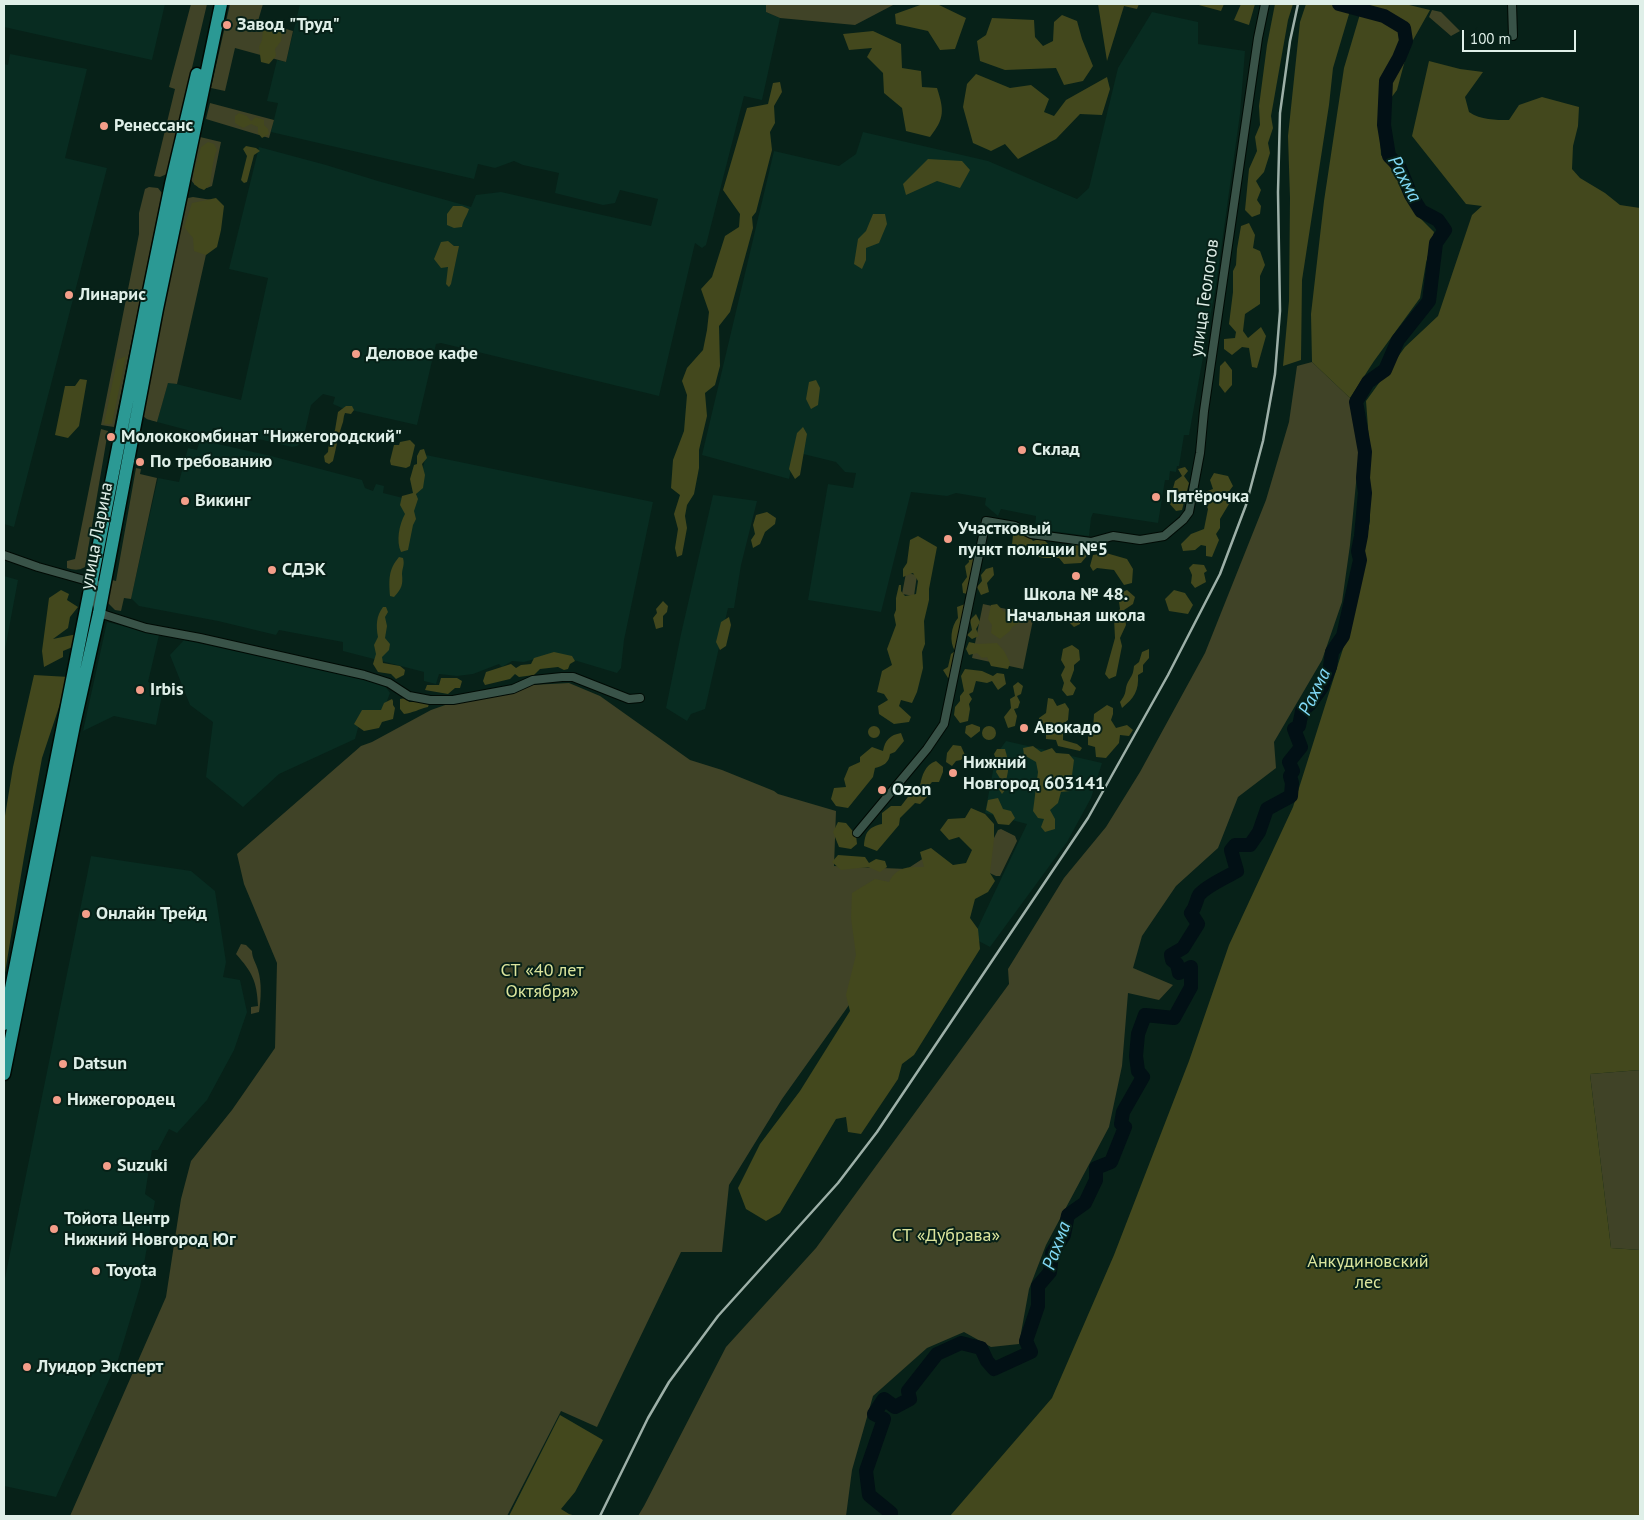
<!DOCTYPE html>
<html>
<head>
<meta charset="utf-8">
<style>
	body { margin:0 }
	#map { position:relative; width:1644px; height:1520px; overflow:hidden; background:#072118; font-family:"PT Sans",sans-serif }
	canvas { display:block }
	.frame { position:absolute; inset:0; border:5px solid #dfefe8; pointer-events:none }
	.scale { position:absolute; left:1462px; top:30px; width:114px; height:22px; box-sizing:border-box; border:2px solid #dfefe8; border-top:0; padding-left:6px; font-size:15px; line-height:18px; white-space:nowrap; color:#dfefe8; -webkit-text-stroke:4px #072118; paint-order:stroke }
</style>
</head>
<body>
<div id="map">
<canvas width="1644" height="1520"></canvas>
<div class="frame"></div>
<div class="scale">100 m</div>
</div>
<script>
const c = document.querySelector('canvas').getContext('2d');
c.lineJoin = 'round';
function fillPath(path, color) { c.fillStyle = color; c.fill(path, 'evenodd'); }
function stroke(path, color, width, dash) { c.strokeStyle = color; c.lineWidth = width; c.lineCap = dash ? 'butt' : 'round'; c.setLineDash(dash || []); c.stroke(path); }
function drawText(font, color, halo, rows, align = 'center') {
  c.font = font + ' "PT Sans",sans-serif'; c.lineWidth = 4; c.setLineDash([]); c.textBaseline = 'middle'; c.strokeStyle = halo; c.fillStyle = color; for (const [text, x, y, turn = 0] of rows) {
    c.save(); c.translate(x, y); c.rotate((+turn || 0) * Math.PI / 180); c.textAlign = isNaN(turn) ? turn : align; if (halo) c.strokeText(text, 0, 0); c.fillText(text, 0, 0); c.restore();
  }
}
const built = new Path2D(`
	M4,4h161l-13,56 -148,-33z
	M300,4h466v8l14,6 -18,82 -18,-4 -38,149 -4,3 -7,-5 -36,153 -218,-53 -5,1 -19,81 -75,-17 -9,-4 2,-7 -12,-3 -12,11 -8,35 -6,6 -5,1 -79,-19 -3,8 -53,-14 11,-40 73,18 27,-122 -39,-9 30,-122 67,18 52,16 93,26 5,-12 25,-3 150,34 7,-27 -38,-9 -5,13 -12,2 -48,-12 4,-20 -36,-8 -9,-4 -19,7 -17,-4 -4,15 -203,-47 7,-29 -11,-2 10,-41 9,2z
	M1152,12l46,10v22l47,7 -5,63 -24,171 -27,150h-5l-5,31h-2l-1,6 -6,-1 -1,9h-4l-7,43 -65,-10 -2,5 -2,18 -54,-7 1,-13 -35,-7 -3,7 -13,-11 1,-7 -30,-5 -9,3 -36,-4 -30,120 -73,-12 20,-116 25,4 3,-15 -11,-1 -9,-10 -41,-10 -6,27 -87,-24 72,-304 65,15 17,-12 7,-22 125,29 89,38 12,-11 29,-120z
	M10,54l77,15 -22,89 42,10 -93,359 -10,-3v-460l4,1z
	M200,440l71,16 91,24 3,8 8,3 3,-7 8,2 -1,7 32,8 11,-46 227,47 -29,138 -3,28 -4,5 -63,-19 -30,8 -12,-1 -10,6 -3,-3 -26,10 -16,2 -18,-2 -3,10 -12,-3v-9l-81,-21v-9l-64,-12 -3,5 -58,-14 -79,-15 -8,-8 27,-120 21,4 9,-34 9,2z
	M713,495l44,6 -16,64 -7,43h-6l-23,101 -14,5 -4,7 -21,-13 15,-74z
	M4,576l14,4 -14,75z
	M107,622l52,13 -11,47 16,3 -8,40 -42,-9 -31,15z
	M184,640l199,43 7,10 -7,19 -21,1 -7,26 -76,35 -36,33 -37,-30 7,-55 -23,-17 -20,-50z
	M1006,741l96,22 -11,35 -24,44 -77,105 -17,-9 54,-114 -42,-11 11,-58z
	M91,856l100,15 24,20 11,71 -3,15 17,3 7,32 -13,38 -27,50 -30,33 -8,-4 -11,21h-6l-7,44 10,7 -15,86 -22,73 -62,137 -52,-11v-203z`);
const green = new Path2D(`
	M191,4h16l-40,170 -7,3 -6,-1 21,-87 -6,-2z
	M230,4h33l-5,17 35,10 -7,31 -51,-14 -10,43 -14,-3z
	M766,4h129l-40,21 -75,-7 -14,-6z
	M1432,10l9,2 19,19 -9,5 -22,-19z
	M210,103l64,17 -5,18 -63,-19z
	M200,137l21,5 -9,44 -5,2 -12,-3 -5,-6 8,-40z
	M149,187l9,1 4,5 -48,234 -13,-2 38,-191v-21l6,-24z
	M193,197l25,4 -41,183 -9,-1 -11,39c-6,-2 -13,-2 -15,-9l42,-212 4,-3z
	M1312,362l38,36 9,54 -9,93 -8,57 -20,58 -48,82 2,26 -38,29 -20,51 -42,38 -34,50 -9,32 40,17 -14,15 -31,-7 -6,73 -13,61 -63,118 -17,44 -10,55 -28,3 -27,-15 -37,16 -54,48 -21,74 -6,46h-208l6,-10 82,-159 90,-99 193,-264 -1,-15 56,-91 42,-51 34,-55 65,-119 61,-153 23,-78 8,-56z
	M101,429l7,2 -23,136c-7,4 -11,3 -18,1v-7l8,-2z
	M136,468l5,1 -1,5 17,4 -26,121 -7,-1 -3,13 -6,-1 -8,-8 5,-22 4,1z
	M906,573l11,2 -3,21 -12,-2z
	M983,604l51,11 -11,54 -51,-11z
	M569,683l31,13 90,64 32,10 52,21 4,3 58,17 -2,55 73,3 26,-17 -22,66 -129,181 -53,86 -7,67h-41l-84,175 -36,-16 -54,105h-437l96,-219 15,-98 10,-38 41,-51 43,-62 2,-85 -33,-79 -7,-30 124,-108 11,-4 59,-32 20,-7 80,-18z
	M1001,829l14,7 2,5 -17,35h-4l-15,-7 -1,-3 18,-36z
	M241,944l5,1 6,6c0,7 4,12 6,19 4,13 3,29 1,42l-8,2v-7l7,-1c-1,-25 -6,-34 -22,-52z
	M1640,1070v180l-29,-2 -21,-174z`);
const forest = new Path2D(`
	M923,4h14l29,14 -11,31 -15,1 -12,-19 -32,-7 -1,-10z
	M1098,4h41l-2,5 -13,-3 -17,55z
	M1195,4h29l-3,7z
	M1241,4h14l-6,21 -15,-5z
	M1275,4h18l-5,16 -17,96 2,12 -5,15 2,10 -6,19 -8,9 5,9 -4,10 4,6 -1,8 -8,3 -7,-7 4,-41 8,-18 -2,-14 5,-12 -1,-19 8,-61z
	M1306,4h46l-19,64 -4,37 -27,175 -1,80 -18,6 6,-65 1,-103 -2,-62 12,-114z
	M1363,4h42l25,6 -22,39 -11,41 -18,24 2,41 12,16 21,41 20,20 -8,31 -6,35 -46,63 -24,37 -38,-36 -1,-48 13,-113 20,-133z
	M1062,15l15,6 5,18 11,27 -10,15 -19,4 -8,-17 -51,2 -25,-9 -3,-20 9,-6 6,-17 42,2 1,17 8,9 10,-5 1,-19z
	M275,25l7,7 -1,9 -6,8 1,7 -7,8 -8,-2 -2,-15 3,-7 1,-9z
	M873,31l28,13 1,24 19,3 1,16 15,1c7,22 8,30 -7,49l-24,-6 -4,-23 -18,-15 -1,-20 -16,-16 5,-9 -23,2 -6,-16z
	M1429,61l31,8 23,3 -18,25 4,15c12,8 26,8 40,8l10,-15 23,-8 37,10 -1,19 -5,20 -1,23 8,9 25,15 15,12 20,3v862l-50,4 21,174 29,2v266h-690l102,-118 62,-143 75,-194 40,-116 64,-138 54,-171 23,-115v-67l-4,-53 39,-54 33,-31 34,-101 10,-9 -16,-2 -54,-68z
	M976,74l34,14 21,-3 18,14 -5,13 10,4 12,-16 41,-23 3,12 -8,26 -22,-1 -24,25 -38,20 -13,-15 -14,7 -18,-8 -10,-36 4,-23z
	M780,82l2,10 -8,14 1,17 -5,9 2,18 -16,62 -4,5 1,11 -23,84 -11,14 1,40 -5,19 -10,8 2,23 -8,34v18l-5,26 -7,11 -2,11 2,12 -5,27 -5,2 -2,-9 3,-19 -4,-15 6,-19 -9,-7 2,-28 11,-29 3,-36 -5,-14 5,-13 16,-18 4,-20 2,-18 -8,-23 11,-12 13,-41 14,-9 1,-13 -17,-24 24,-82 21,-4 5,-21z
	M239,113l8,3 4,5 5,-4 8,3v5l4,4 1,5 -7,4 -4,-5v-6l-7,-3 -8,4 -8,-5v-7z
	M208,142l6,2 3,6c-5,12 -5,23 -7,35l-6,5 -5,-2 -5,-4v-12l7,-25z
	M246,146l10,2 4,3 -6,4 -7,27 -3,1 -3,-3 6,-24 -4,-7z
	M928,159l34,2 8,9 -10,18 -23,-7 -31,14 -3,-11z
	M216,198l8,8 -3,24 -4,17 -11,8 -12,-4 -1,-13 -9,-11 8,-24z
	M453,206h9l7,3c-2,7 -6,11 -7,18l-8,1 -7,-3v-11z
	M873,214h12l2,10 -8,19 -13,5v12l-4,9 -8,-5 4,-25 8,-8z
	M1249,223l6,12 -2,13 7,3 5,14 -5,11v28l-15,10 -2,17 5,7 13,-11 5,9 -9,32 -5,-1 -3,-19 -7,-1 -10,8 -8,-6v-10l11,-1 1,-6 -7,-8 4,-32v-21l3,-6 1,-16 4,-23z
	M448,241l6,5h5l-8,38 -2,3 -3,-3 2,-17 -7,1 -7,-9 7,-17z
	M126,356l-14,68h-8l13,-64z
	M1225,361l7,9v15l-7,8 -6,-8 1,-19z
	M80,379l7,1 -8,46 -11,12 -13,-3 10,-49h10z
	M816,380l4,8 -2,17 -7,4 -5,-10 3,-17z
	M346,406h6l2,4 -3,4 -6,-1c-2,4 -1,8 -3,12 -4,11 -6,24 -9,36l-4,3 -4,-2 -1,-6 4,-4 1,-11 6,-11 3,-18z
	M803,427l4,7 -7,41 -5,4 -6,-10 8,-36z
	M410,440l5,5 -5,21 -4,2 -15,-3 -1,-4 4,-16h5l1,-3z
	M424,449l3,9 -5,6 3,11 -2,13 -7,6 2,5 -4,12 2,8 -3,6 -5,25 -7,2c-5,-11 -2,-27 4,-38l-5,-9 2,-9 11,-3 -3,-14 4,-14 3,-1v-8l3,-6z
	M1185,467l3,4 -4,5 5,7 -7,27 -6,1 -7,-8 6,-22 7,-5 -4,-7z
	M1214,473l14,3 5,10 -6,8 2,10 -9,15v9l-4,6 3,6 -7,17 -6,-1v-10l-5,-1 -6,5 -12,1 -2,-7 10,-10 13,-5 4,-20 -4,-10 1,-7 8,-3 -3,-9z
	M767,512l9,6 -1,6 -10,8 -5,12 -7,4 -2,-8 4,-6 -2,-9 3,-10z
	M1026,533l7,8 9,-3 8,8 34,-1 7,6 -10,12 -17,1 -5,-6h-14l-30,-5 -3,-8 1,-10z
	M918,536l19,11 -8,42v11l-5,21 1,23 -3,8 1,16 -6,24 -5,11 -11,-3 -2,6 12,11 -2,5 -15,2 -15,-10 -1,-8 10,-6 -4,-6 -7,-2 5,-21 10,-6 -5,-16 9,-24 -2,-10 2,-5v-12l3,-13h2v6l4,5 11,-2 2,-13 -5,-8 -10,4v-8l4,-6 3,-23z
	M975,546l6,9 -7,33 -7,6 -4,-1 -1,-9 5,-7 -2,-11 4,-4 -2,-14z
	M1106,553l21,6 6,10 -1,14 -8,2 -10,-15 -17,-2 -4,3 -3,-5 3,-11z
	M399,557l4,1c2,7 -1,10 -1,16 1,11 0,14 -8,23l-4,-1c-1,-16 -2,-26 9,-39z
	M1193,564l11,1 3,6 -3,2 2,9 -11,6 -4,-5 1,-8 -3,-7z
	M993,567l1,8 -7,8 2,9 -8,3 -4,-8 5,-6 -1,-6 5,-6z
	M61,590l8,4 -2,6 11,7 -8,10 -2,11 -15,11 24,-5 -2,12 -12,5v6l-19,10 -2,-16 7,-53z
	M1127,590l8,7 -2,7 -9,6 2,15 -6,13 2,8 -6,30 -7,3 -4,-5 10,-36 -1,-20 6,-9 -2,-15z
	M1174,590l11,3 8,12 -5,9 -19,-3 -4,-12z
	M663,601l5,5 -1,6 -4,4v11l-7,2 -3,-11 4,-5 -1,-4z
	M965,604l1,7 -5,8 3,4 -8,51 -8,4 -5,-8 5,-3 3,-13 4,-3c-6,-9 -4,-25 3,-33l-1,-11z
	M997,604l7,8 7,-4 8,6v9l-7,4 -2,4 -10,8 -9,-6 1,-8 -4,-6 3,-14z
	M383,607h3l2,5 -3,5 2,9 -2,12 5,6 -1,6 -7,7 1,6 17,3 5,4 -1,5 -8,4 -5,-5 -13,-2 -5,-8 3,-10 -2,-9 4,-8c-2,-11 -2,-21 5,-30z
	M1077,611l4,4 -1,9 -6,3 -5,-5 1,-8z
	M976,614l4,8 -4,7 3,7 -7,3 -5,-4 5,-5 -2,-10z
	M729,617l2,8 -5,21 -6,4 -4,-8 5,-20z
	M969,642l9,2 19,-1 7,8 6,12 -2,6 -17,-3 -4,-9 -5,1 -5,-5 -8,2 -3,-6z
	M1072,645l7,5 1,10 -6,5v5l-4,11 6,7 -3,7 -6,1 -5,-6 2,-7 -3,-8 4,-8 -4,-7 2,-11z
	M1149,649v9l-6,7v7l-5,3c1,16 -4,23 -16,33l-2,-6c8,-10 4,-12 8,-20 4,-7 5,-7 6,-16l5,-4 3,-10z
	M554,652l18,4 3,5 -5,3 -2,5 -4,1 -6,-3 -18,2 -6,6 -15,2 -4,-3 -5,5 -25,6 -2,-4 3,-9 25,-8 5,4 5,-3 10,-1 3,-6z
	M965,669l17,2 11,5 4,-3 7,1 2,10 -8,6 -6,-9 -5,2 -11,-2 -3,11 -4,2 3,5 -3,5 1,5 -2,12 -8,2 -6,-8 1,-8 5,-6v-5l4,-5 -3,-15z
	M34,675l35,2 -27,81 -18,99 -20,122v-157l9,-55z
	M441,678h16l5,3 -2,7h-5l-7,6 -23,-4 2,-5h12z
	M1018,682l5,4 -2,8 -4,2 3,6 -2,6 -4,1 3,7 -2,10 -7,2 -4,-11 7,-9 -1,-9 5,-3 -2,-10z
	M406,698l3,4h17l3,2 -1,3c-9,2 -15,6 -24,7l-4,-5v-10z
	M1048,698l5,1 4,7 8,-3 4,6 -1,11 -5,4v16l14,4 5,4 -2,3 -22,-5 -2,-6 -10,-1v-8l-7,-1v-12l7,-5z
	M392,699l1,2v4l2,3 -2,11 -11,3 -3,6 -15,3 -10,-7 8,-14h19l3,-7z
	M1107,705l6,3v6l-2,6 5,8 11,-3 6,5 -4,6 -9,-1 -1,8 -13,15 -10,-1 -1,-10 -7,-2v-11l5,-4 1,-16z
	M972,724l8,3v4l-9,7 -6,-5 1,-7z
	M868 732a6 6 0 1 1 12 0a6 6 0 1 1-12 0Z
	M982 733a7 7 0 1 1 14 0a7 7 0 1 1-14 0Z
	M901,733l3,8 -9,11 -5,2c-1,9 -7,12 -15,14l-2,9 -25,31 -12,-2 -5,-7 3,-11 12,-1 -2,-8 5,-12 11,-5v-5l12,-10 11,4c2,-11 7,-16 18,-18z
	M953,745l8,1 4,9 -4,5 -5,1 -4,5 -6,-4 1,-9z
	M1033,746l8,6 11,-4 4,5 13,1 5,6 -4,31 -9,1 -3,11 -8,7 5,9v10l-10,3 -4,-5 3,-8 -6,-1 -5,-7 5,-39 -2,-10 -12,-7 -1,-7z
	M997,749h8c2,7 4,14 3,22 -1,7 -3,10 -2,18l-4,5 -4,-6 3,-8 -5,-8 2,-7 -4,-11z
	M936,761l7,6v5l-4,10h-7l-5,6 2,7 -9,9 -5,-1 -15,15 -1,7 -22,26 -13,-5c1,-13 4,-19 18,-22v-11l9,-7h10l13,-17 6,-3c2,-11 5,-21 16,-25z
	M998,798l5,11 8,2 4,7 -6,7 -11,-1 -5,-10 -7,-4 2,-10z
	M971,808l14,6 9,10v15l-4,34 5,8 -7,11 -13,7 -5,19 8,11 2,20 -66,106 -12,9 -4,15 -37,55 -13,-2 -2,-15 -10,2 -56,94 -14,8 -20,-12 -8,-21 22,-44 40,-53 50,-80 -4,-16 10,-40 -5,-37 1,-25 23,-14 14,3c8,-16 20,-15 35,-15l-4,-15 11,-4 22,17 13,-2 6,-13 -13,-13 -10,3 -9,-10 8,-11 17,-1z
	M838,822l8,1 10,12 1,9 -6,5 -12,-2 -6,-15z
	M838,855l27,2 4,6 7,-4 9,2 2,6 -7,5 -12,-5 -27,3 -9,-8z
	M560,1415l43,25 -28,52 -14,17 8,5 7,2h-67z`);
const river = new Path2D(`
	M890,1516l1,-3 -22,-18 -3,-24 18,-52 -10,-5 10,-15 11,8 15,-8 -2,-8 29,-37 24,-11 20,5 6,13 7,8 37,-17 -5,-11 12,-35v-20l12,-14 2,-19 12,-18 4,-20 17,-12 11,-23v-12l15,-6 14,-35 -4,-3 2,-12 20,-35 -5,-6 -2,-15 2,-22 7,-19 29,3 17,-31v-20l-12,6 -2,-9 -5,-4 -1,-5 12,-7 15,-24 -7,-11c6,-8 5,-13 8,-18 7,-9 28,-18 38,-24l-6,-21 4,-5h15l9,-13 8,-23 24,-13 1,-13 -2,-7 3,-5 -4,-9 12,-15 -7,-18 5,-3 3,-15 8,-7 12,-17 8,-20 2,-15 11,-16 17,-76 -2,-9 3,-15 4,-43 -2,-15 2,-26 -9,-50 12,-20 17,-12 13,-30 31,-39 7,-58 9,-13 -7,-10 -17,-9 -10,-16 -12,-29 -10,-10 -5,-31 2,-44 13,-23 7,-17 -2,-13 -20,-12 -45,-12`);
const minor = new Path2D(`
	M1512,4l1,32
	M4,555l34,12 57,16
	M93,587l6,26 47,15 54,10 164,37 25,8 20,13 21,4h23l60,-11 20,-9 29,-3h11l56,22 11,-1
	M857,833l70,-84 17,-25 42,-203 29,5 16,8 60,8 22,-6 27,4 24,-4 19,-16 6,-8 11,-59 4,-42 54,-373 7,-34`);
const primary = new Path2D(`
	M4,1024l142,-718 25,-122 26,-110
	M4,1074l70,-349 25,-112 58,-304 64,-305`);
const rail = new Path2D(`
	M600,1516l48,-98 21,-36 49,-66 120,-133 39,-51 211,-314 80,-143 52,-101 26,-69 17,-64 12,-67 5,-63 -2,-119 2,-79 10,-72 8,-37`);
const markers = [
	[227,25,5,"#f49e89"],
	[104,126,5,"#f49e89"],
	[69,295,5,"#f49e89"],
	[356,354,5,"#f49e89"],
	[111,437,5,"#f49e89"],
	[1022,450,5,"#f49e89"],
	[140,462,5,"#f49e89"],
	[1156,497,5,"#f49e89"],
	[185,501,5,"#f49e89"],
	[948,539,5,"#f49e89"],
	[272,570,5,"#f49e89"],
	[1076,576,5,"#f49e89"],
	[140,690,5,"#f49e89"],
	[1024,728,5,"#f49e89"],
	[953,773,5,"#f49e89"],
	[882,790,5,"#f49e89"],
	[86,914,5,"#f49e89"],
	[63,1064,5,"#f49e89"],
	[57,1100,5,"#f49e89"],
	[107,1166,5,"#f49e89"],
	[54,1229,5,"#f49e89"],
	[96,1271,5,"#f49e89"],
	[27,1367,5,"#f49e89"]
];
const poiNames = [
	["Завод \"Труд\"",237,25],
	["Ренессанс",114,126],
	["Линарис",79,295],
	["Деловое кафе",366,354],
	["Молококомбинат \"Нижегородский\"",121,437],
	["Склад",1032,450],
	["По требованию",150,462],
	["Пятёрочка",1166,497],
	["Викинг",195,501],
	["Участковый",958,529],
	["пункт полиции №5",958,550],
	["СДЭК",282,570],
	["Школа № 48.",1076,595,"center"],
	["Начальная школа",1076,616,"center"],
	["Irbis",150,690],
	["Авокадо",1034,728],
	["Нижний",963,763],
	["Новгород 603141",963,784],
	["Ozon",892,790],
	["Онлайн Трейд",96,914],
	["Datsun",73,1064],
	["Нижегородец",67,1100],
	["Suzuki",117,1166],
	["Тойота Центр",64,1219],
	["Нижний Новгород Юг",64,1240],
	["Toyota",106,1271],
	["Луидор Эксперт",37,1367]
];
const streetNames = [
	["улица Геологов",1205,298,-82],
	["улица Ларина",97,536,-79]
];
const parkNames = [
	["СТ «40 лет",542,971],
	["Октября»",542,992],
	["СТ «Дубрава»",946,1236],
	["Анкудиновский",1368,1262],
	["лес",1368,1283]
];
const waterNames = [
	["Рахма",1404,179,62],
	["Рахма",1315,692,-64],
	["Рахма",1057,1246,-70]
];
fillPath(built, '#082c21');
fillPath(green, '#404327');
fillPath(forest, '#43481d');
stroke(river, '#021015', 14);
stroke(minor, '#000a04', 10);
stroke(primary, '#000a04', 15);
stroke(minor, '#395348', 8);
stroke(primary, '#2b9994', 12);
stroke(rail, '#9db0a8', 2.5);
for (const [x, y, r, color] of markers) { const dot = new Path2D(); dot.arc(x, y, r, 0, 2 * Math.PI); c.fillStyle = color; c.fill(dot); stroke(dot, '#072118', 2); }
drawText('bold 18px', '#dfefe8', '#072118', poiNames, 'left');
drawText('18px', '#dfefe8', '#072118', streetNames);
drawText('18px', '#dce59d', '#072118', parkNames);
drawText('italic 19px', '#81d9f6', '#072118', waterNames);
</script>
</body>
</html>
